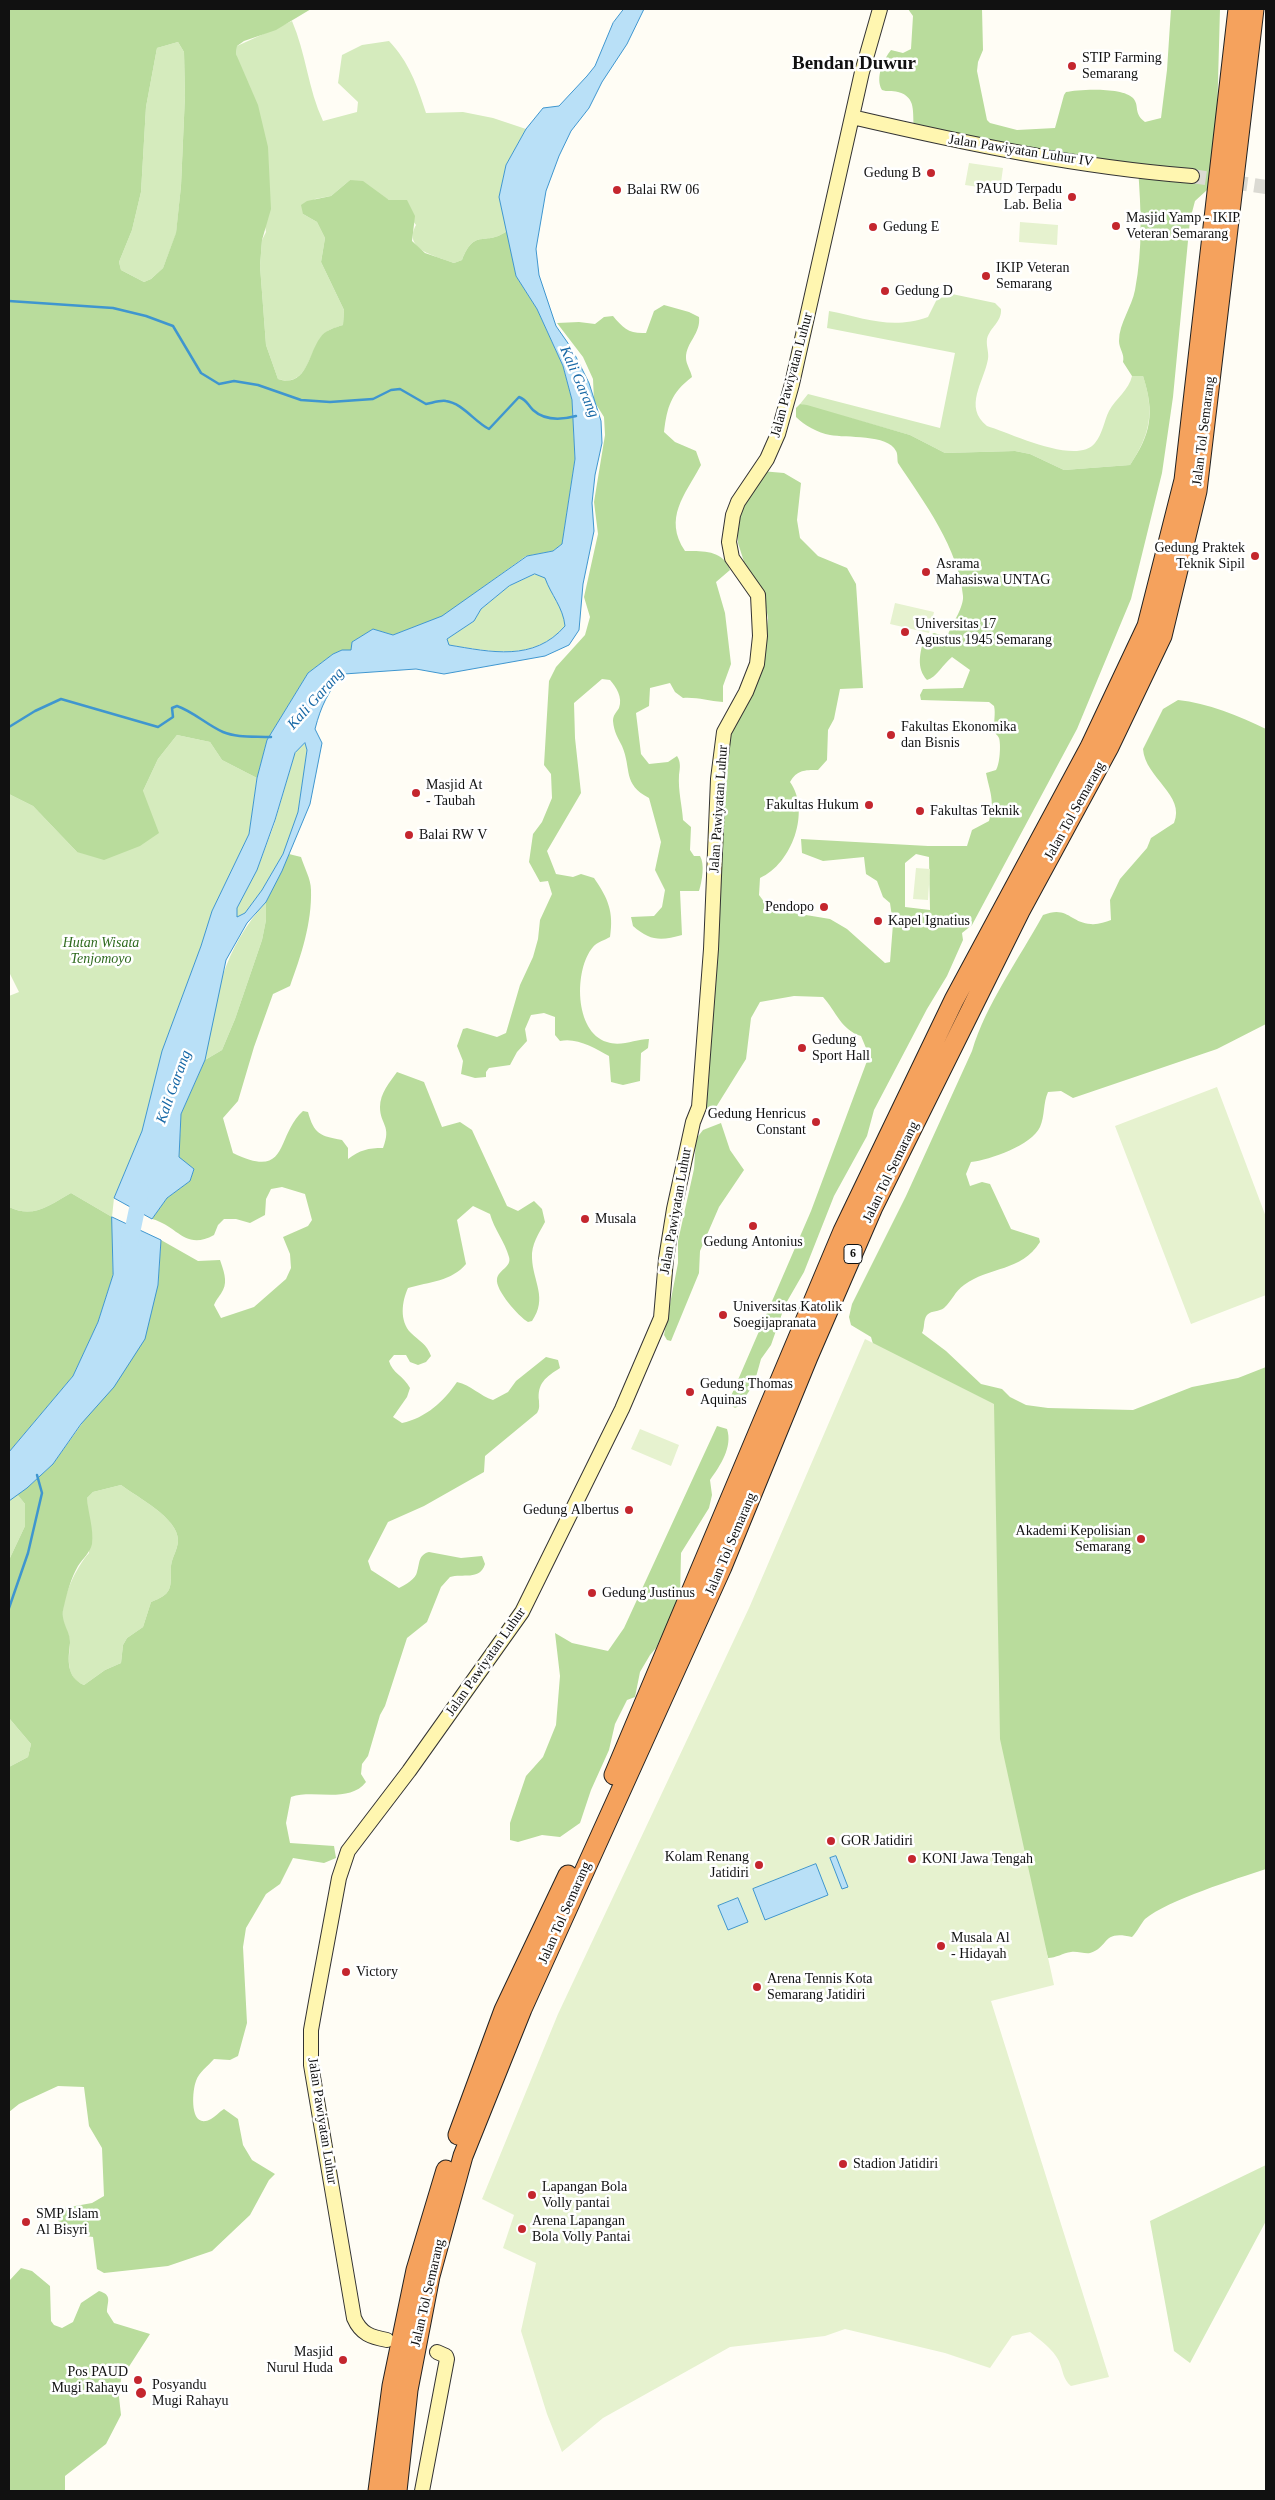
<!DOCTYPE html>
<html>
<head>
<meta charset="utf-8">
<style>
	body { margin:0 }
	#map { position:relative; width:1275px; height:2500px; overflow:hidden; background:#fffdf5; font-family:Georgia,serif }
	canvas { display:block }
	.frame { position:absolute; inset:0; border:10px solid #111; pointer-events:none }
</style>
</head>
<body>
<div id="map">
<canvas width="1275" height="2500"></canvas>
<div class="frame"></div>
</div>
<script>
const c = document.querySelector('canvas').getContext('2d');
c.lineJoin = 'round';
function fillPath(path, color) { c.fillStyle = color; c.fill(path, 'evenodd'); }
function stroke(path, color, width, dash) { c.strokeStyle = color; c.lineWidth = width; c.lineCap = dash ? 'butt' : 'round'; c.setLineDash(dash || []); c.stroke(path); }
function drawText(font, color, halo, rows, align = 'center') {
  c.font = font + ' Georgia,serif'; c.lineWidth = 5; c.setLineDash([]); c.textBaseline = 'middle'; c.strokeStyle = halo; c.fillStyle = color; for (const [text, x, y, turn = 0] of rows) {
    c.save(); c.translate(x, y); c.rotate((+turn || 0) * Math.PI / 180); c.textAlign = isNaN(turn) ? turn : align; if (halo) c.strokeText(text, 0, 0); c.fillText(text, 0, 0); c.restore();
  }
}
const green = new Path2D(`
	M292,21c14,32 16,68 31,100l34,-9 1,-10 -20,-19 4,-28 20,-10 27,-4c20,21 28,44 37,72l37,-1 30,6 33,11 -20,36 -7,32 8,34c-22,16 -32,-4 -45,29l-8,3c-18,-7 -52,-13 -38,-38l-18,-24 -9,-1 -39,-20 -19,16 -16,3 -12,15 14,8 8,16 -4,24 23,48 -1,15c-5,2 -11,3 -15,6 -20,13 -17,58 -50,48l-12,-34 -6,-79 2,-26 4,-8 -30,-178 1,-8z
	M178,42l6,10 1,43 -4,91 -5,48 -13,34 -12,11 -7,3 -23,-12 -2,-8 13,-32 9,-38 5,-85 11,-59z
	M952,294l43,9 6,6c1,13 -11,18 -14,30 -1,7 2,13 1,20 -4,23 -25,48 -1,67 23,7 90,40 108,17 8,-10 9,-22 14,-32 7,-13 20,-21 23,-35h11c12,36 7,59 -13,89l-66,5 -34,-16 -15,-3 -70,2 -35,-18 -110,-31 8,-10 132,34 15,-75 -128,-25 2,-17c36,7 62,19 99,6l9,-18z
	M535,574l10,3c6,18 18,30 20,49 -32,36 -73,25 -116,19l-2,-6 27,-18 7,-12 28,-23z
	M177,735l33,7 12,18 35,18 -8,56 -37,77 -11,35 -39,105 -20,80 -28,67 -2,19 -41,-24c-21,12 -38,26 -62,14v-211l10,-4 -10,-20v-178l24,12 44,46 66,-61 15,-32z
	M305,743l2,7 -9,62 -15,42 -21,36 -17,23 -8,4v-9l20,-38 17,-45 21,-72z
	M266,902v18l-4,20 -27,79 -13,31 -17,10c8,-61 19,-112 61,-158z
	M121,1485c16,12 57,33 57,55 0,11 -8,19 -7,30 0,20 0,24 -20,32l-8,25 -16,11 -4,7 -2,18 -16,7 -21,15c-19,-8 -15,-25 -14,-43 0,-7 -6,-14 -7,-22 -3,-19 13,-53 26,-67l-2,-55 6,-6z
	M17,1494l8,10v22l-16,34v-59z
	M9,1718l22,26 -3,13 -19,10z
	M1266,2165v56l-76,142 -16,-12 -24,-130z`);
const forest = new Path2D(`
	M9,9h302l-35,21 -32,11 -7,5 -1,8 22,51 10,42 3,62 -9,31 -2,26 6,79 12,34c29,9 30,-25 42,-41 5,-8 14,-10 23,-13l1,-15 -23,-48 4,-24 -8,-16 -14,-8 -2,-9 6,-4 24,-5 19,-16 13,1 26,19h18l8,16 -3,25 13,12 29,10 8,-3c13,-33 23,-13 45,-29l9,45 21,33 26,57 9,34 3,59 -13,85 -9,7 -27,5 -83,60 -50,19 -20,-6 -21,13 -1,8h-9l-9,4 -25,19 -41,67 -10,38 -35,-18 -12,-18 -33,-7 -19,24 -15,32 16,42 -19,13 -36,14 -27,-8 -44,-46 -24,-12zM178,42l6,10 1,43 -4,91 -5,47 -13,35 -12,11 -7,3 -23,-12 -2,-8 13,-32 9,-38 5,-85 11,-59z
	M908,9h74l1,41 -5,12 -1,9 10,49 3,3 27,7 38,-2 9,-33 2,-3c13,-3 57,-5 67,6 7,8 0,15 12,24l16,-4 6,-48 4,-61h49l-3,109 -10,72 -12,11 -5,19 -17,177 -11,76 -31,126 -54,130 -105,196 -10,8 1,7 -16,36 -20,33 -53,101 -7,26 -33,60 -30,76 -19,33 -14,40 -10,14 -7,25 -15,22 -4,2 -7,-5 83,-192 56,-150 -1,-13 -5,-12c-20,-6 -25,-25 -38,-39l-29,-1 -34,6 -9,16 -5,41 -33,53 -13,-3 11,-194 19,-185 35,-81 3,-31 -4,-21 -19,-32 -7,-22v-24l10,-31 13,-17 23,2 17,10 -4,37 3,18 18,18 29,12 9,16 7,104 -23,1 -6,30 -6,11 -1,30 -9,10c-14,0 -21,0 -28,12 21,29 2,82 -30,96l-1,17 9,12 8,3 54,9 17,10 38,34 5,-1 3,-38 -3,-21 -7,-6 -6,-16 -11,-7 -2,-17 -41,4 -21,-8 -1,-14 127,7h39l5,-16 17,-9c6,-21 1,-28 -3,-48l10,-3c4,-6 5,-26 3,-32 -3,-6 -3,-1 -4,-8 -2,-8 1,-16 -1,-24l-5,-4 -68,-2 -1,-5 3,-6 40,-1 7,-18 -18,-13c-9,7 -15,20 -25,23 -11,-12 -7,-27 -3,-42l10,-5 13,4 2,-5c4,-9 15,-26 14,-36 -4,-47 -39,-94 -65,-133 -1,-3 0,-9 -2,-12 -8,-17 -50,-13 -66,-16 -12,-2 -26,-10 -34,-18v-9l4,-4 7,1 103,30 35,18 70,-2 15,3 34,16 66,-5c21,-31 25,-52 13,-89h-11l-9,-14c2,-8 -4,-13 -4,-21 0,-18 13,-34 16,-51 8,-42 6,-81 3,-122l-224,-40c-2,-15 3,-31 -16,-36 -6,-2 -11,0 -16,-2 -7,-12 1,-30 9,-40l12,3 8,-4 2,-33zM916,854l13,3 1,53 -25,-3v-44z
	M664,305l25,7 10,5c2,17 -13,25 -13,41 0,6 5,13 6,19 -21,16 -25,30 -28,55l11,10 21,9 5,14c-16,30 -38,53 -16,86 18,0 38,-1 45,19l-14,12 9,31 6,51 -8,22v16c-15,-1 -26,-5 -40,-4l-8,-6 -5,-9 -20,5 -1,18 -13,7 5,41 8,10 19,-2 9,-6c4,6 3,12 2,19 -1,16 3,30 4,45l8,7 -1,23 4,6h6c5,8 2,25 -1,35h-19l2,44c-21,6 -32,6 -49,-9l-2,-9 23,-1 8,-9 3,-17 -10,-20 6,-28 -12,-44c-27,-14 -17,-29 -27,-52 -4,-8 -8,-14 -9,-25 0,-6 3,-8 6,-13 4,-11 -3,-21 -9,-28l-8,-1 -28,24 1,35 6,55 -34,58 9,23 17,3 8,-3 13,4c14,20 20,34 16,59 -5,3 -13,5 -17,10 -19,22 -19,85 14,95 14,5 29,-3 42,-3l-1,9 -7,5 -1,28 -17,4 -12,-3 -2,-26c-14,-8 -33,-19 -49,-15l-5,-6v-18l-11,-4 -13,2 -6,14 2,12 -10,11 -7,13 -21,3 -3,4v5l-11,1 -14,-4 2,-13 -6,-15 6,-17 4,-1 30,9 9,-4 14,-48 13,-28 5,-18 2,-19 12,-26 -4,-13 -8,1 -11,-20 4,-28 9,-12 10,-24 -1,-24 -7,-9 5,-84 7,-14 29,-32 5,-18 -6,-20 14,-63 -4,-32 11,-67 -1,-18 -10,-16 -1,-22 -10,-22 -26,-34 22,-1 16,2 9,-7 9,-1c10,12 16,18 33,17l8,-22z
	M1178,700c29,3 62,16 88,29v295l-49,25 -144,49 -12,-7 -13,1c-5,11 -3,24 -8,35 -8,18 -50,33 -69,35l-5,12 4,12 12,-4 8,2 21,45 28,9 1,4c-19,30 -50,24 -76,43 -9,6 -12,16 -20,23 -5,4 -12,2 -17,7 -4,5 -2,13 -5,18l24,18 35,33 21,5 8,8 16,8 22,3 85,2 59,-23 46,-9 28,-11v502c-30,10 -98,31 -121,50 -3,3 -8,13 -13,18 -31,-7 -22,10 -42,16 -5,1 -13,-2 -19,-1 -8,1 -15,6 -23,6l-177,-621 -20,-12 -2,-8 3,-13 54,-108 66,-145c14,-47 47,-92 71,-136 25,-10 27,8 48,9 6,1 14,-2 20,-4l-1,-20 10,-21 27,-31 4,-10 23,-15c12,-28 -29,-45 -31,-74l20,-40z
	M289,854l12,3c3,10 10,22 10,33 1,33 -10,66 -21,96l-17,8 -19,53 -16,54 -15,17 10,35c57,28 42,-17 70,-42l5,1c6,22 12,24 34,28l6,8v11c12,-9 20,-11 35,-11 9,-23 -3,-23 -3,-41 0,-14 10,-25 17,-35l27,10 18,45 18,-5 12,8 35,76 11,5 16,-10 8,8 3,13c-6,11 -14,23 -13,36 1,24 16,40 0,63l-4,1c-9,-5 -33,-32 -31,-43 1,-9 15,-12 12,-22 -4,-15 -15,-28 -19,-43l-17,-8 -16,14 9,44c-14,17 -37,18 -58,24 -6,13 -9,33 3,45 8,8 16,11 20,23l-5,6 -8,3 -8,-3 -4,-7h-12l-5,6c3,12 15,15 21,27l-3,9 -14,20 9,6c24,-5 42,-22 55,-41 14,3 23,14 36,18l15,-8 8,-11 30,-24 12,3 2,8c-14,9 -23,15 -21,33 0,5 1,7 -2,12l-52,43 -1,16 -60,34 -36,16 -20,39 3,9 28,18c6,-3 17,-9 18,-16 3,-9 1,-17 12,-20l32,6 21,-2 3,8c-5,17 -23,9 -35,13l-9,10 -14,35 -20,16 -22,68 -5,9 -12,41 -6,8 -1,10 5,8c-17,22 -52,7 -75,15l-5,26 4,20 44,3 2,12 -12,5 -31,-5 -13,26 -14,10 -20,34 -3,19 4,76 -9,33 -8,4 -16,-1c-6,7 -15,13 -18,22 -4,10 -7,50 15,38 4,-2 8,-7 13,-10l14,10 5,26 9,15 23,14 -6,6 -19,35 -38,36 -44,15 -64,7 -7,-4 -4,-32 -20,-3 -15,-13 6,-13 28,-5 12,-7 -2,-48 -13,-22 -5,-39 -26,-1 -39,18 -10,8v-345l19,-10 3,-13 -22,-26v-158l16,-34v-22l-8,-10 10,-6 26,-24 28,-39 77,-140 3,-45 37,21 22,-1c3,9 8,21 3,30 -3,6 -6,8 -9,15l7,13 33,-11 32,-28 5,-11 -1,-14 -7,-17 25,-11 4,-6 -7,-26 -23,-7 -11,2 -5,10 -1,16 -15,8 -14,-4h-12l-6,6 -4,10c-29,16 -36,-9 -62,-16l15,-21 23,-17 4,-12 -15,-11 2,-44 24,-54 17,-10 13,-31 27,-79 4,-20v-18zM121,1485c16,12 57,33 57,55 0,11 -8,19 -7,30 0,20 0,24 -20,32l-8,25 -16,11 -4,7 -2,18 -16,7 -21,15c-18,-8 -16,-25 -14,-42 1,-12 -11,-21 -6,-37 3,-13 7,-28 14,-40 5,-8 12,-13 14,-22 2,-15 -4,-31 -5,-46l6,-6z
	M721,1123l9,27 14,20 -25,37 -19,44 -1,22 -28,68 -4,-1 -3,-5 14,-72v-22l16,-72 2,-30 7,-9z
	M71,1193l41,24 1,58 -15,47 -25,54 -64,76v-245c24,12 41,-2 62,-14z
	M717,1426l10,3c6,18 -7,37 -17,51l2,15 -3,13 -28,45 -1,44 -24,51 -6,7 -10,17 -5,25 -8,3 -12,24 -6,26 -18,40 -11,33 -20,14 -18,-2 -24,7 -8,-2v-17l16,-47 17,-19 13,-32 4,-49 -5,-43 17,10 36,8 16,-23z
	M21,2268l11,3 18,15 1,35 3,4 8,3 11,-6 8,-19 18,-12c14,4 8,11 8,21l7,11 36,11 -29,45 -2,18 2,18 -15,29 -41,32v15h-56v-210z`);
const pitch = new Path2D(`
	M969,163l34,5 -3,22 -35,-5z
	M1020,222l38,3 -1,20 -38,-3z
	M895,603l39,9 -5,21 -39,-9z
	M916,868l14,1 -2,31 -15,-1z
	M1217,1087l49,130v78l-75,29 -76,-198z
	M865,1339l129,65 6,335 54,246 -63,16 118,376 -38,9c-8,-6 -8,-16 -12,-25 -6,-12 -19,-21 -29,-29l-18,4 -22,32 -45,-15 -100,-24 -20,7 -95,11 -127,71 -41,34 -15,-38 -26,-83 15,-68 -33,-15 11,-33 -32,-16 76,-185 191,-406z
	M640,1429l39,16 -8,21 -40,-17z`);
const water = new Path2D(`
	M624,9h20l-17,35 -25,38 -13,26 -18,23 -12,25 -13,35 -10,58 3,26 17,51 16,23 17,34 12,38 1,22 -7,32 -3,28 2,28 -11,53 -4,46 -10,15 -24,11 -101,18 -28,-5 -72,5c-16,17 -23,32 -29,55l7,14 -12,61 -28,67 -16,31 -19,21 -21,37 -21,100 -24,54 -2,43 15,12 -4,12 -23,17 -15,21 -38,-21 28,-67 20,-80 39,-105 11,-35 37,-77 8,-56 10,-38 41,-67 25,-19 9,-4h9l1,-8 21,-13 20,6 49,-19 85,-60 26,-5 9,-7 13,-85 -3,-59 -9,-34 -26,-57 -21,-33 -17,-79 7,-32 20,-36 17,-21 16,-2 28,-30 8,-10 18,-43zM535,574l10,4c6,17 18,29 20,48 -31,36 -74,26 -116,19l-2,-6 27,-18 7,-12 28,-23zM305,743l2,7 -9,62 -15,42 -21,36 -17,23 -8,4v-9l20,-38 18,-50 20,-67z
	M112,1217l49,23 -3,45 -13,54 -31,48 -33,37 -28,40 -26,24 -18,13v-49l64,-76 25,-54 15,-47z
	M836,1856l12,31 -6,2 -12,-31z
	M816,1864l12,31 -63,25 -12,-31z
	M738,1898l10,24 -20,8 -10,-24z`);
const stream = new Path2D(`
	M9,301l104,7 33,8 27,10 28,47 18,11 15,-3 24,4 43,15 29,2 43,-3 18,-9 9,-1 26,15c6,-1 14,-4 20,-3 16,2 29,21 43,28l30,-32c8,3 8,7 14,13 12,11 28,10 43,6
	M9,727l26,-16 26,-12 97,28 15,-10 -1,-9 5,-2c17,6 30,19 46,26 14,6 32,4 48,5
	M9,1608l19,-55 14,-60 -5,-18`);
const river = new Path2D(`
	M129,1247l12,-57`);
const secondaryTunnel = new Path2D(`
	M1192,176l74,11`);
const secondary = new Path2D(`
	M852,117c112,26 225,50 340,59
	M387,2340c-16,-3 -26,-6 -33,-22l-43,-253v-35l5,-28 23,-124 9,-27 61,-80 113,-159 100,-203 39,-91 5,-59 8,-50 19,-87 6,-15 12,-158 7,-170 6,-47 22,-40 11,-28 3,-28 -2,-41 -26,-37 -3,-16 4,-27 5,-13 29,-43 11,-25 14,-50 70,-312 18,-63
	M422,2491l25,-132 -1,-3 -9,-4`);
const highway = new Path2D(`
	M614,1775l229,-544 111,-231 136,-253 57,-121 37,-146 54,-471
	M458,2135l46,-125 64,-135
	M378,2491l14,-105 24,-116 30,-100
	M397,2491l11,-101 22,-114 33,-120 59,-147 200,-442 86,-210 65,-150 147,-296 89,-164 53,-111 35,-145 57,-482`);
const markers = [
	[1072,66,5,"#c4262e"],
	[931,173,5,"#c4262e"],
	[617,190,5,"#c4262e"],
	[1072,197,5,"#c4262e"],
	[1116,226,5,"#c4262e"],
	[873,227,5,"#c4262e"],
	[986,276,5,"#c4262e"],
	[885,291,5,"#c4262e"],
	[1255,556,5,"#c4262e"],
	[926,572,5,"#c4262e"],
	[905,632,5,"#c4262e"],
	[891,735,5,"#c4262e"],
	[416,793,5,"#c4262e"],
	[869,805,5,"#c4262e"],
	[920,811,5,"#c4262e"],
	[409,835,5,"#c4262e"],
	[824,907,5,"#c4262e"],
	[878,921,5,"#c4262e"],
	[802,1048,5,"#c4262e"],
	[816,1122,5,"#c4262e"],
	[585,1219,5,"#c4262e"],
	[753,1226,5,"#c4262e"],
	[723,1315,5,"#c4262e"],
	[690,1392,5,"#c4262e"],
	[629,1510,5,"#c4262e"],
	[1141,1539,5,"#c4262e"],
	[592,1593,5,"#c4262e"],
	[831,1841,5,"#c4262e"],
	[912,1859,5,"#c4262e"],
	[759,1865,5,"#c4262e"],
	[941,1946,5,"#c4262e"],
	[346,1972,5,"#c4262e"],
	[757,1987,5,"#c4262e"],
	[843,2164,5,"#c4262e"],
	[532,2195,5,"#c4262e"],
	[26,2222,5,"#c4262e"],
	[522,2229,5,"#c4262e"],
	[343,2360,5,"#c4262e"],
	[138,2380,5,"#c4262e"],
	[141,2393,6,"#c4262e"]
];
const shields = [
	[853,1254,18]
];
const shieldNames = [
	["6",853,1254]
];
const poiNames = [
	["STIP Farming",1082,58],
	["Semarang",1082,74],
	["Gedung B",921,173,"right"],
	["PAUD Terpadu",1062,189,"right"],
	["Lab. Belia",1062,205,"right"],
	["Balai RW 06",627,190],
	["Masjid Yamp - IKIP",1126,218],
	["Veteran Semarang",1126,234],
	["Gedung E",883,227],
	["IKIP Veteran",996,268],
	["Semarang",996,284],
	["Gedung D",895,291],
	["Gedung Praktek",1245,548,"right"],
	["Teknik Sipil",1245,564,"right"],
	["Asrama",936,564],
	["Mahasiswa UNTAG",936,580],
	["Universitas 17",915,624],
	["Agustus 1945 Semarang",915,640],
	["Fakultas Ekonomika",901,727],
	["dan Bisnis",901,743],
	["Masjid At",426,785],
	["- Taubah",426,801],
	["Fakultas Hukum",859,805,"right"],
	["Fakultas Teknik",930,811],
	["Balai RW V",419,835],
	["Pendopo",814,907,"right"],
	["Kapel Ignatius",888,921],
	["Gedung",812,1040],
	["Sport Hall",812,1056],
	["Gedung Henricus",806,1114,"right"],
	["Constant",806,1130,"right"],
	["Musala",595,1219],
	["Gedung Antonius",753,1242,"center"],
	["Universitas Katolik",733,1307],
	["Soegijapranata",733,1323],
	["Gedung Thomas",700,1384],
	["Aquinas",700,1400],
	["Gedung Albertus",619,1510,"right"],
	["Akademi Kepolisian",1131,1531,"right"],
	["Semarang",1131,1547,"right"],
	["Gedung Justinus",602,1593],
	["GOR Jatidiri",841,1841],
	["Kolam Renang",749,1857,"right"],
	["Jatidiri",749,1873,"right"],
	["KONI Jawa Tengah",922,1859],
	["Musala Al",951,1938],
	["- Hidayah",951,1954],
	["Victory",356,1972],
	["Arena Tennis Kota",767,1979],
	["Semarang Jatidiri",767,1995],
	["Stadion Jatidiri",853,2164],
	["Lapangan Bola",542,2187],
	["Volly pantai",542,2203],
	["SMP Islam",36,2214],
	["Al Bisyri",36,2230],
	["Arena Lapangan",532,2221],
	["Bola Volly Pantai",532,2237],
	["Masjid",333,2352,"right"],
	["Nurul Huda",333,2368,"right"],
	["Pos PAUD",128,2372,"right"],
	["Mugi Rahayu",128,2388,"right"],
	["Posyandu",152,2385],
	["Mugi Rahayu",152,2401]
];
const streetNames = [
	["Jalan Pawiyatan Luhur IV",1021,151,9],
	["Jalan Pawiyatan Luhur",792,375,-75],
	["Jalan Tol Semarang",1204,431,-83],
	["Jalan Pawiyatan Luhur",719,809,-86],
	["Jalan Tol Semarang",1075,811,-61],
	["Jalan Tol Semarang",891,1172,-64],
	["Jalan Pawiyatan Luhur",676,1211,-80],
	["Jalan Tol Semarang",731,1544,-67],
	["Jalan Pawiyatan Luhur",486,1662,-55],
	["Jalan Tol Semarang",565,1913,-66],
	["Jalan Pawiyatan Luhur",322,2121,81],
	["Jalan Tol Semarang",428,2293,-77]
];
const parkNames = [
	["Hutan Wisata",101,943],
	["Tenjomoyo",101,959]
];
const waterNames = [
	["Kali Garang",579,382,66],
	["Kali Garang",316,699,-48],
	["Kali Garang",174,1087,-70]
];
const districtNames = [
	["Bendan Duwur",854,64]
];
fillPath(green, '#d5ebbd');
fillPath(forest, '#b9dc9c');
fillPath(pitch, '#e6f2cf');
fillPath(water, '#b9e0f7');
stroke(water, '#3f96cf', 1);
stroke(stream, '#3f96cf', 2.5);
stroke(river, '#b9e0f7', 16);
stroke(secondaryTunnel, '#dbdad3', 14, [14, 7]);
stroke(secondary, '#333', 16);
stroke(highway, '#222', 21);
stroke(secondary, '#fff6b0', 14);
stroke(highway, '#f5a25d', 19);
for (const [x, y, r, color] of markers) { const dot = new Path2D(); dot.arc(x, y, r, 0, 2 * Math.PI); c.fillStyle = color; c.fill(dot); stroke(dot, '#fff', 2); }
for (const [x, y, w] of shields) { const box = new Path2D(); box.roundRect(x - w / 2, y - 9.5, w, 19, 4); c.fillStyle = '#fff'; c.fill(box); stroke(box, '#111', 1); }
drawText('bold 12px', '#111', null, shieldNames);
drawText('14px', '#111', '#fff', poiNames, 'left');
drawText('14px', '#111', '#fff', streetNames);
drawText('italic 14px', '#2f6b1f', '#fff', parkNames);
drawText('italic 15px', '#1768a6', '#fff', waterNames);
drawText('bold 19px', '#111', '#fff', districtNames);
</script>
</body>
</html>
